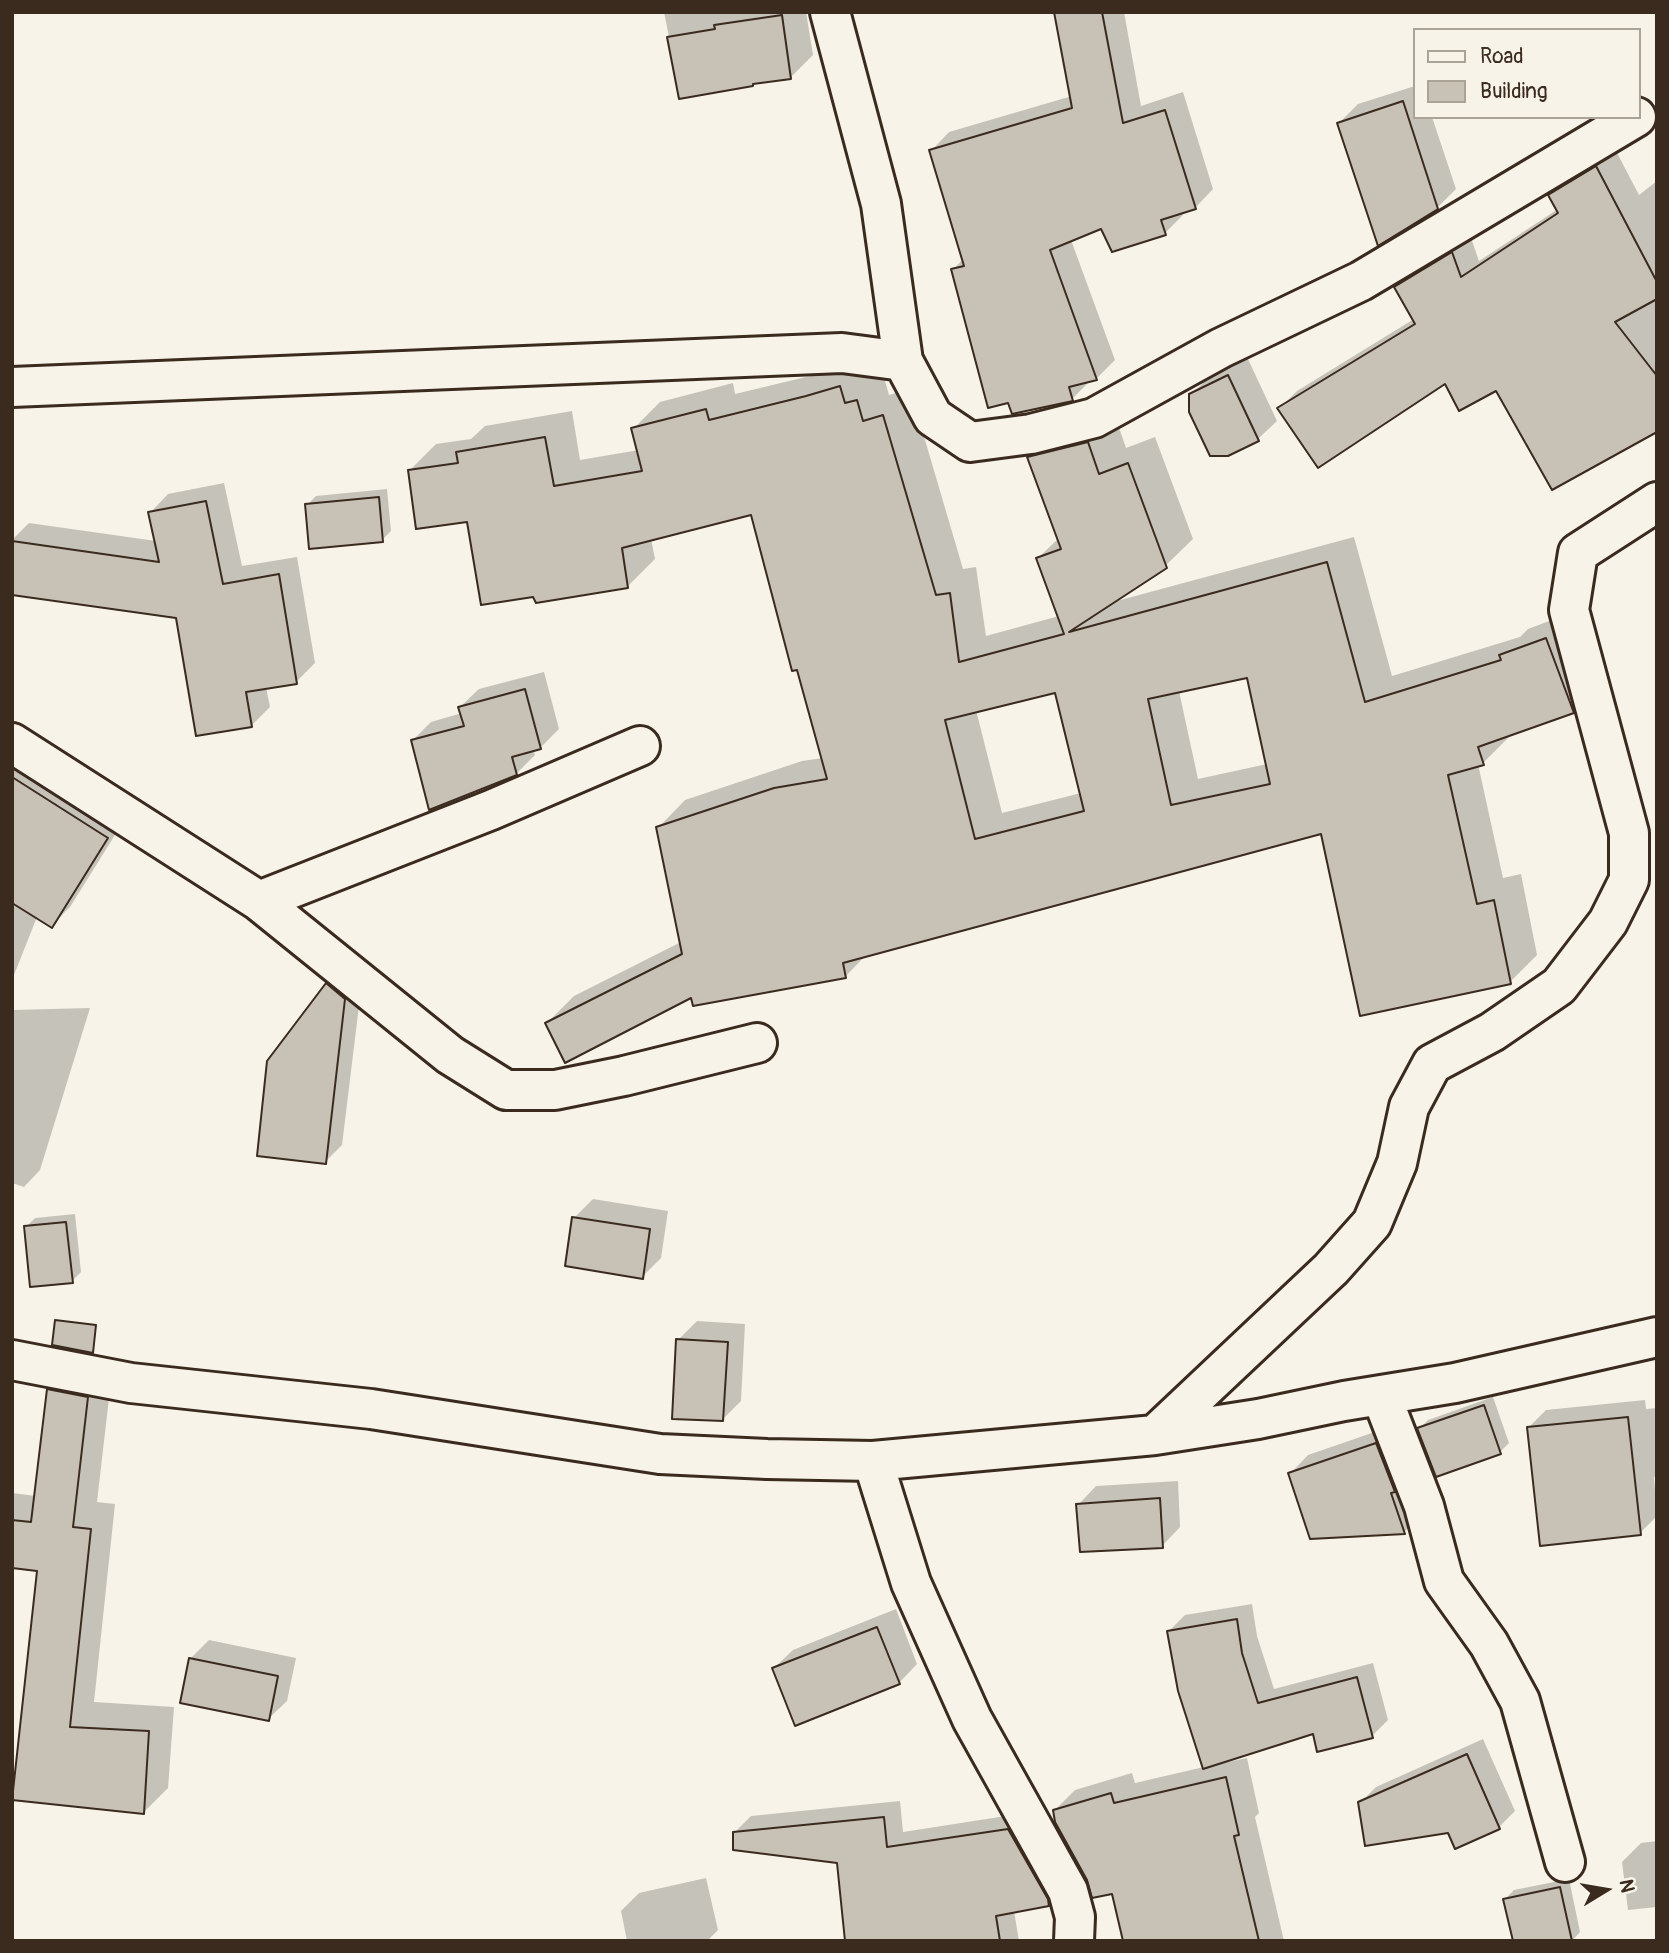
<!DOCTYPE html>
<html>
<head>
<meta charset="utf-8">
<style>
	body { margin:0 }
	#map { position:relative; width:1669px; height:1953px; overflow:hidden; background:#f7f3e8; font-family:Pangolin,sans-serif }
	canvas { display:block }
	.frame { position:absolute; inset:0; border:14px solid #3b2a1e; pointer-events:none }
	.legend { position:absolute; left:1413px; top:28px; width:228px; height:91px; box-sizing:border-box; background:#f7f3e8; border:2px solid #aca397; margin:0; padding:9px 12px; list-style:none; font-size:21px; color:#3b2a1e }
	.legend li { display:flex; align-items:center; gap:14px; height:35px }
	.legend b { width:35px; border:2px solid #aca397 }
	.north { position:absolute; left:1571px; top:1855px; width:70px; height:70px; -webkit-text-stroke:5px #f7f3e8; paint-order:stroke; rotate:79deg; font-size:19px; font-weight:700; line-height:28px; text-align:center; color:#3b2a1e }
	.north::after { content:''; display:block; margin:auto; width:24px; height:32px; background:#3b2a1e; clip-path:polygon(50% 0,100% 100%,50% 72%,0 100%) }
</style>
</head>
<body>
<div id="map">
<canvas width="1669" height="1953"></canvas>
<div class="frame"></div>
<ul class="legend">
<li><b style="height:9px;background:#f7f3e8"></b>Road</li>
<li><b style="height:19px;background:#c8c1b6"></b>Building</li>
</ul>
<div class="north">N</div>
</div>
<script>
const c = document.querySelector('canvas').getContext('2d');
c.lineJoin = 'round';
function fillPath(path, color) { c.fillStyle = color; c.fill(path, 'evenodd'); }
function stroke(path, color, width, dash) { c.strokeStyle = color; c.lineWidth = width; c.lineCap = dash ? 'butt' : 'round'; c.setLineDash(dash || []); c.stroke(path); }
const shadow = new Path2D(`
	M664,12h142l7,43 -22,22 -36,5 -3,3 -71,12z
	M1056,12h68l17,94 42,-14 30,97 -18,19 -13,4 1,3 -18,18 -63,-7 -31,14 44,120 -18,18 -6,2 -19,19 -119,-129 10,-11 -32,-108 18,-19 123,-36z
	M1415,86v31h17l24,72 -19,19 -98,-85 19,-19z
	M1615,149l24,46 18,-14v249l-160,-41 -52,-7 -166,27 18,-18 117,-72 -18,-32 18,-18 56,-34 9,26 79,-52 -8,-14 18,-18z
	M1247,357l30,64 -19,18 -30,15 -37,-59 19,-19z
	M867,360l5,17 11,-3 6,21 21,-6 53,180 13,-2 10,69 73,-20 -21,-58 21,-20 -30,-81 27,-27 59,-14 11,32 29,-11 38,102 -28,27 -52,36 241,-65 38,139 128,-39 8,-8 45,-17 27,73 -27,27 -64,22 1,2 -27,27 -5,1 25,114 18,-4 16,81 -27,27 -187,-150 -457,123 -21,22 -153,19 -145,27 27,-27 107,-54 -23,-114 27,-28 117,-39 21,-3 -71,-245 -101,26 4,20 -27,27 -159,-66 -60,-49 27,-27 35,-5 14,-13 87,-15 8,49 59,-10 -6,-21 27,-27 73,-19 2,11 100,-24zM1248,676l19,88 -69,15 -19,-88zM1056,691l25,102 -79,20 -26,-103z
	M224,483l18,83 55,-9 18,106 -19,19 -30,5 4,20 -19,19 -73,-109 -166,-24v-53l17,-17 127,18 -6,-28 18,-19z
	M387,489l4,42 -9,9 -75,-35 9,-9z
	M544,672l15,57 -19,19 -7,1 2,6 -19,19 -103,-34 18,-18 31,-9 -2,-6 19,-18z
	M12,758l113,61 -55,88 -19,19 -14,-9 -25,63z
	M344,967l18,14 -20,164 -17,17 2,-178z
	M90,1008l-50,162 -16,17 -12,-4v-173z
	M593,1199l75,12 -7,47 -19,19 -68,-59z
	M75,1214l6,58 -9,9 -46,-54 9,-9z
	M697,1321l48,3 -4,77 -18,18 -45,-79z
	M73,1365l39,7 -15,130 18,2 -21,198 80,5 -6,81 -25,25 -129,-15 25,-229 -27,-3v-73l24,3 12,-106z
	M1493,1397l16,46 -9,9 -81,-23 9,-9z
	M1645,1400l1,9 11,-1v68l-3,1 3,39 -17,17 -112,-105 18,-18z
	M1395,1425l27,89 -18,18 -114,-58 18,-19z
	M1178,1481l2,46 -18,19 -84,-41 18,-19z
	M1252,1604l5,32 17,53 99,-26 15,57 -16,16 -58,-4 -87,27 1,3 19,-4 12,55 -4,4 29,124h-159l-12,-49 -24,-12 -35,-69 21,-21 57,-17 3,10 69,-16 -35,-136 16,-16z
	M896,1609l21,55 -18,19 -125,-15 19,-18z
	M209,1640l87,18 -9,43 -19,18 -78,-60z
	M1483,1739l32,72 -16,16 -50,4 -89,-28 16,-16z
	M900,1801l3,31 122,-19 40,75 -16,16 -35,7 5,30h-172l-9,-79 -104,-29 17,-17z
	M1657,1841v66l-29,3 -6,-48 19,-19z
	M706,1878l12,52 -11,11h-80l-6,-30 18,-18z
	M1569,1879l11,53 -8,9 -67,-42 9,-9z`);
const building = new Path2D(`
	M1054,12h48l21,111 42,-13 31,99 -35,11 5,15 -54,17 -11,-23 -51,21 47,130 -28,7 4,14 -61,13 -4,-11 -20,5 -37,-139 13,-3 -35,-116 143,-42z
	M782,15l9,64 -38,5v2l-74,13 -12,-62 48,-8 -1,-4z
	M1403,101l35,108 -60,37 -41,-123z
	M1596,166l61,116v17l-42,23 42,54v56l-105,58 -56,-99 -37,20 -14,-27 -127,84 -41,-60 138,-84 -21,-37 58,-35 9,25 97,-64 -10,-18z
	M1228,375l31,66 -31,15h-18l-21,-44v-18z
	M840,386l5,17 12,-3 6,21 20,-6 53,180 14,-2 9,69 105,-28 -28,-76 25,-9 -34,-92 61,-15 11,32 29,-11 39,105 -98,64 258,-70 38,140 136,-42 -2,-5 47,-17 28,75 -96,34 6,18 -36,10 29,129 17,-4 17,84 -151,32 -39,-182 -478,129 3,15 -153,28 -2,-8 -126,65 -20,-40 137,-69 -26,-127 118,-39 53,-9 -30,-109 -5,1 -41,-156 -129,33 6,40 -92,15 -3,-6 -52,8 -14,-83 -51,7 -8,-59 50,-7 -2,-11 89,-15 9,49 88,-15 -11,-43 75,-19 3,11 97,-24zM1247,678l23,106 -99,21 -23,-106zM1055,693l29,118 -109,28 -30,-119z
	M379,497l4,45 -74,7 -4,-45z
	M206,501l17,83 56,-10 18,110 -51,8 6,35 -56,9 -20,-118 -164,-23v-54l147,21 -11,-50z
	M525,689l16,60 -29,8 5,18 -88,35 -18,-70 53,-14 -6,-19z
	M12,777l96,61 -56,90 -40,-25z
	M326,983l19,16 -19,165 -69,-8 10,-95z
	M572,1217l78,12 -7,50 -78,-13z
	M66,1222l7,61 -43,4 -6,-61z
	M55,1320l41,5 -3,28 -41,-8z
	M676,1339l52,3 -5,79 -51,-2z
	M47,1389l41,8 -15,130 18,2 -21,198 79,4 -5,83 -132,-14 25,-229 -25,-3v-48l19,2z
	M1484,1405l17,49 -65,23 -19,-49z
	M1628,1417l13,118 -101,11 -13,-119z
	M1376,1443l19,49 -4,1 14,41 -95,5 -22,-66z
	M1160,1498l3,50 -83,4 -4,-48z
	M1237,1619l5,34 16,50 99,-26 16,61 -56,14 -4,-18 -110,35 -25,-78 -11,-60z
	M877,1627l23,57 -105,42 -23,-58z
	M189,1658l89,18 -9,45 -89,-18z
	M1467,1754l33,75 -45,20 -7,-16 -83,13 -7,-44z
	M1226,1777l13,58 -5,1 25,105h-136l-11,-47 -20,4 -5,-18 -32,-58 -2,-12 58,-17 3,10z
	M884,1817l3,30 121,-18 40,70 1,7 -53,10 4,25h-155l-8,-78 -104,-13v-18z
	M1560,1887l12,54h-59l-10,-42z`);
const minor = new Path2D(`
	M830,12l51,192 22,157 30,56 37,25 61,-8 63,-16 127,-70 140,-67 275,-164
	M12,387l830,-34 61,8
	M12,743l247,158 191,154 56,35h49l69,-14 133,-33
	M259,901l232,-91 149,-64
	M12,1360l119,23 240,26 289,45 107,5 106,2 282,-26 103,-16 86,-18 111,-18 202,-46
	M1381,1395l43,111 20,75 45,63 31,57 45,161
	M1155,1435l176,-166 41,-46 25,-60 12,-56 23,-43 60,-32 67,-46 49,-64 21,-42v-47l-60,-223 9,-57 79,-51
	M873,1461l38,122 61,136 96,172 7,26 -1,24`);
fillPath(shadow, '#0003');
fillPath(building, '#c8c1b6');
stroke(building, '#3b2a1e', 2);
stroke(minor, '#3b2a1e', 44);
stroke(minor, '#f7f3e8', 38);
</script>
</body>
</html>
